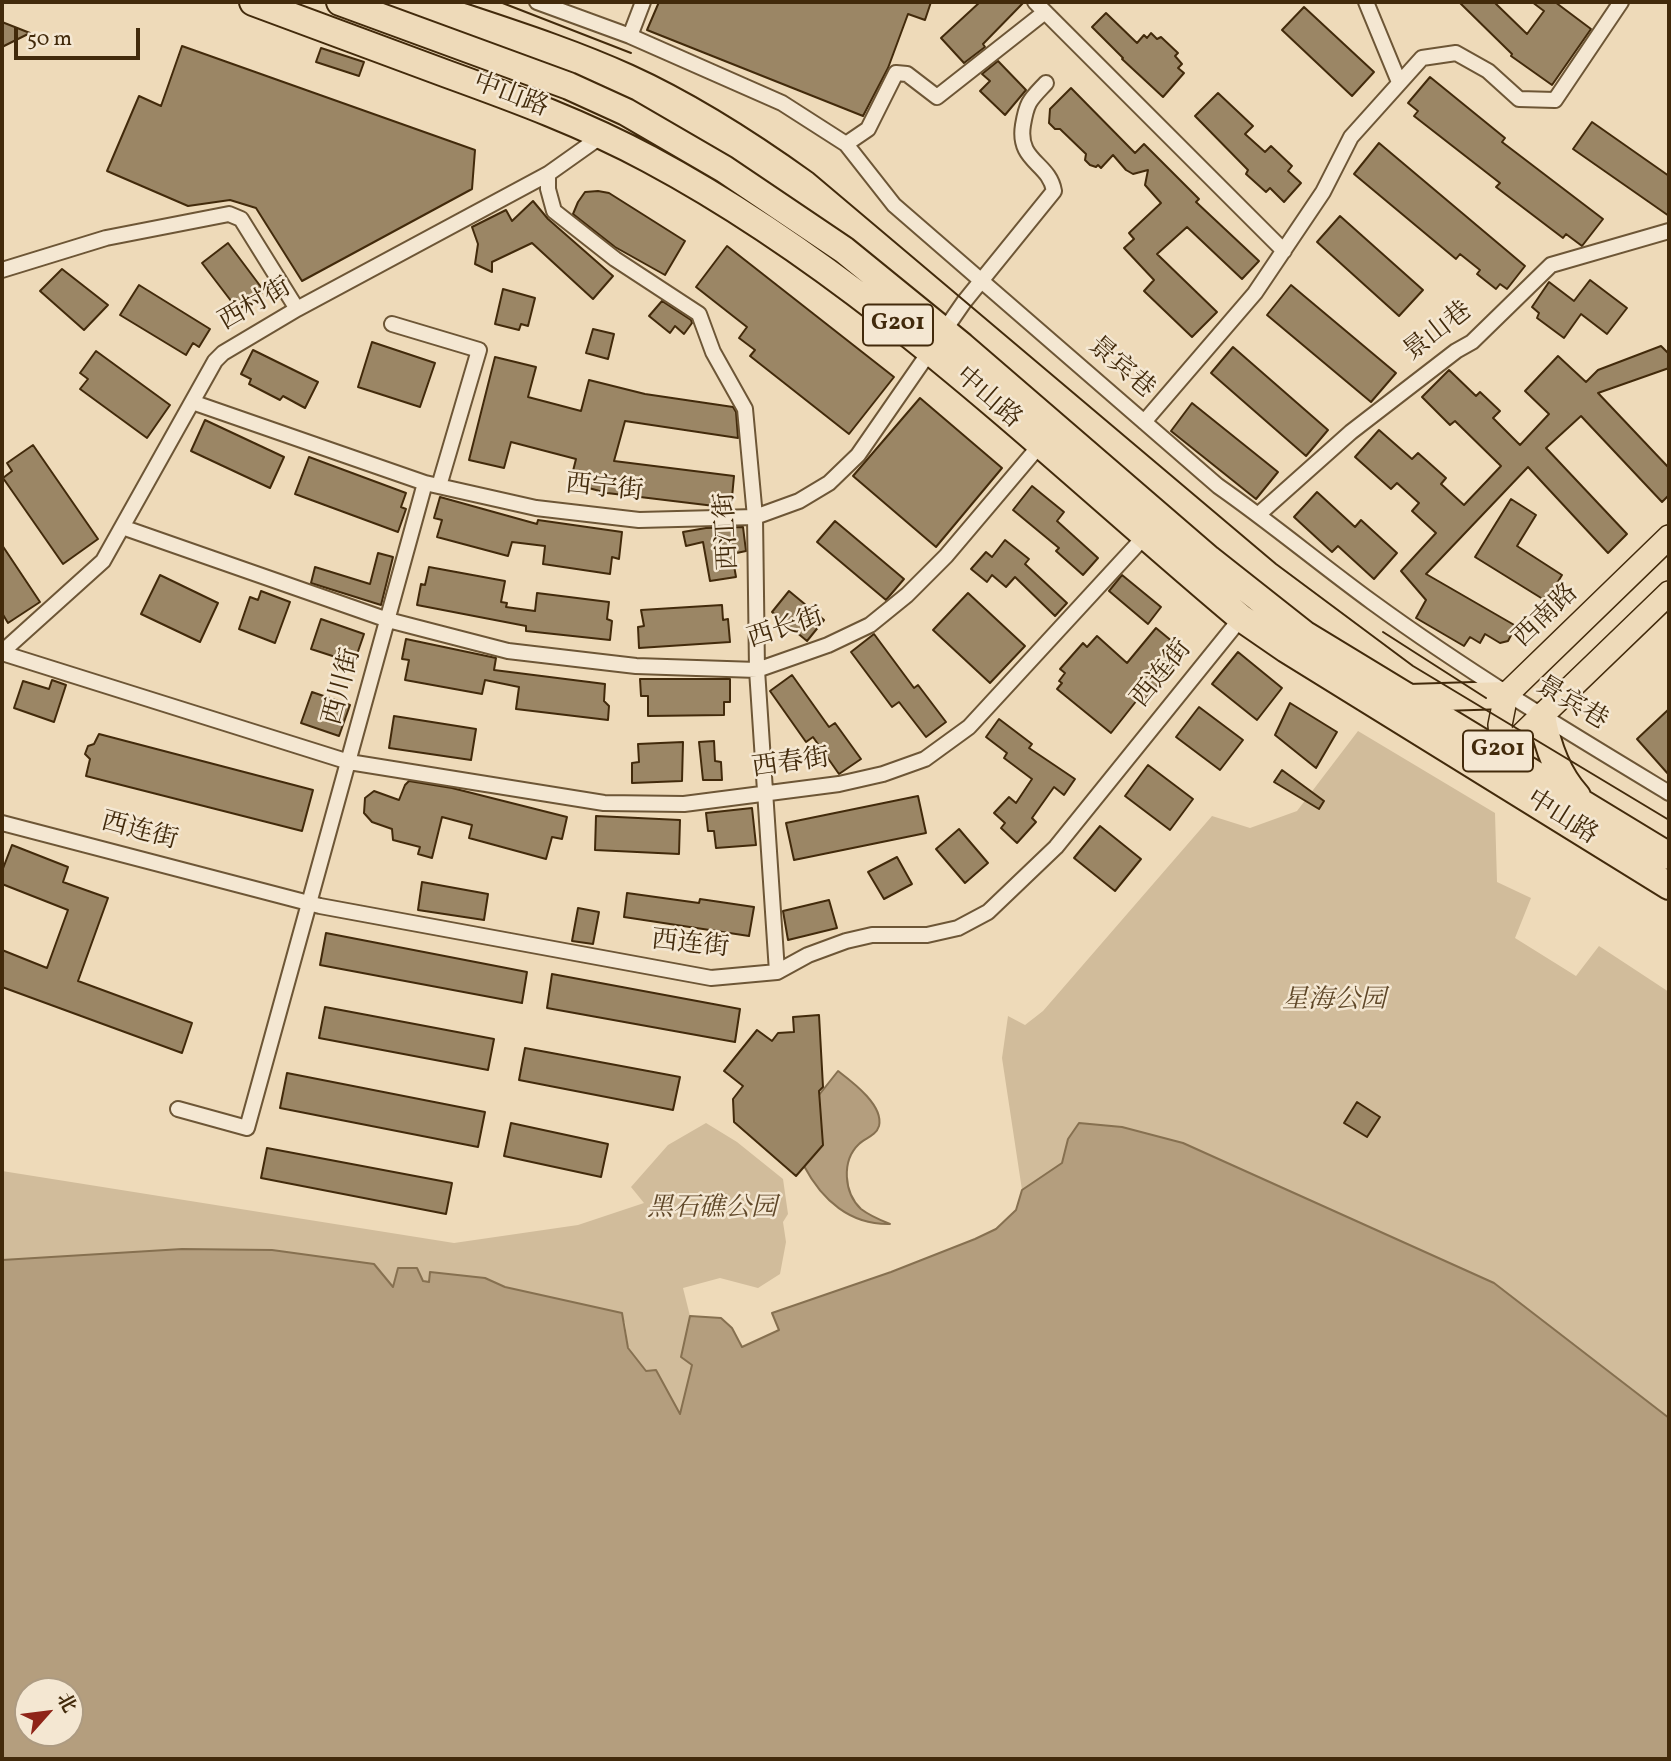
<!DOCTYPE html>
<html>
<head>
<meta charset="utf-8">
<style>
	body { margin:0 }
	#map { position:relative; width:1671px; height:1761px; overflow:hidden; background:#eedab9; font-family:Vollkorn,"Noto Serif SC",serif }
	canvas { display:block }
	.frame { position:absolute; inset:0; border:4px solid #422a0b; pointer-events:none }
	.north { position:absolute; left:14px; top:1677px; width:70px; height:70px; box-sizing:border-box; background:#f4e7d2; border:2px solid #ad9b82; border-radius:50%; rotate:62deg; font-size:19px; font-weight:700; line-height:28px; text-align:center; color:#422a0b }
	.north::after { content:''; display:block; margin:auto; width:24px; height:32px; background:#8f2418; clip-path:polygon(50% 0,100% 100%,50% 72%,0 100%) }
	.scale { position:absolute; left:14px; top:28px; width:126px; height:32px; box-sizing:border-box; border:4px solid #422a0b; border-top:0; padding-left:9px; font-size:21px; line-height:24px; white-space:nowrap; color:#422a0b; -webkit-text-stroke:5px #f4e7d2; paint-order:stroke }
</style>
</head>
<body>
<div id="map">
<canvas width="1671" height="1761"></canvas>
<div class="frame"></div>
<div class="north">北</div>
<div class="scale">50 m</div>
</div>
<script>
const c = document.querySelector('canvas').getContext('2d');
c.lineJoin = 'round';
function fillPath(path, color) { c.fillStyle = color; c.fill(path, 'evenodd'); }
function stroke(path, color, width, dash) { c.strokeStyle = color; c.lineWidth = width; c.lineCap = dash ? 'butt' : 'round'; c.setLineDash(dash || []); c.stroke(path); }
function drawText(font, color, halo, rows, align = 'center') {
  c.font = font + ' Vollkorn,"Noto Serif SC",serif'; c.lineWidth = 5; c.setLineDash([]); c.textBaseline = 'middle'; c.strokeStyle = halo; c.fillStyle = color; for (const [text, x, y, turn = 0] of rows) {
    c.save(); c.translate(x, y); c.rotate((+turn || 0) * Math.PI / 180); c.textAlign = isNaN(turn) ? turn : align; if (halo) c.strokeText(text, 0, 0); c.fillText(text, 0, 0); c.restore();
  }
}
const green = new Path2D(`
	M1358,731l137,82 2,69 34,16 -16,40 61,38 23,-30 70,46v426l-175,-135 -311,-140 -115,-4 -6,24 -40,27 -20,-132 6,-42 17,9 18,-14 169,-195 38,12 47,-17z
	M706,1123l31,19 46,37 5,35 -5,8 3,20 -6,32 -22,14 -38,-10 -37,10 7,28 -3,18 5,31 -12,50 -24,-45 -10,1 -18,-23 -3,-26 -120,-35 -20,-9 -55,-6 -1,11 -6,-1 -30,5 -211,-38 -180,11v-89l452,72 124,-18 66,-22 -13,-16 37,-42z`);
const water = new Path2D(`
	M838,1071c13,10 46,34 41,55 -3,10 -14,12 -20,18 -18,17 -15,49 2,65 9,7 19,11 29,15 -40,1 -68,-24 -86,-58l15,-71z
	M1079,1123l43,4 61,16 311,140 175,135v341h-1667v-499l180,-11 90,1 102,14 19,23 5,-19h19l6,13 6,1 1,-10 55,6 20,9 117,26 6,35 18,23 10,-1 24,44 12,-49 -11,-8 9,-41 31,2 11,10 10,19 37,-17 -7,-17 119,-41 84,-33 21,-10 20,-19 6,-20 40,-27 6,-24zM28,1691h42v42h-42z`);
const building = new Path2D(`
	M659,2h272l-6,18 -17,-6 -20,54 -25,48 -216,-86z
	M980,2h44l-41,42 2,3 -21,16 -23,-25z
	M1459,2h35l33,32 17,-23 -12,-9h23l36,27 -39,56 -41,-29 1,-2z
	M1304,7l70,65 -22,24 -70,-66z
	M1106,13l31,30 7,-8 3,3 4,-5 6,6 4,-2 17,16 -3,3 7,8 -4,4 6,5 -21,24 -41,-38 1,-1 -31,-31z
	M2,22l28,11 -28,14z
	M182,46l293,104 -3,39 -170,92 -46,-73 -26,-8 -42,6 -81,-35 32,-75 22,10z
	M321,48l43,14 -5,14 -43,-14z
	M998,61l28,29 -21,25 -25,-24 10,-10 -8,-7z
	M1430,77l75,61 -3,4 101,77 -21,27 -16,-12 -3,4 -67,-51 4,-4 -86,-67 4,-5 -10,-8z
	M1071,88l64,65 9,-9 55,55 -3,3 63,59 -17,18 -55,-52 -30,27 60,58 -25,25 -48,-46 10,-11 -30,-32 10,-9 -5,-6 32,-30 -16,-18 3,-15 -15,4 -7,-4 -13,-15 -12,13 -3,-3 -2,2 -6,-2 -5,-5 1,-6 -26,-25h-5l-6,-6 1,-14z
	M1218,93l35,33 -8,8 20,18 6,-6 21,20 -4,5 13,12 -17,19 -14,-14 -4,4 -20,-18 2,-4 -53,-54z
	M1592,122l77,54v40l-96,-67z
	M1379,143l146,123 -18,23 -7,-5 -4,5 -19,-15 3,-4 -20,-16 -4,5 -102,-85z
	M598,191l11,2 76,48 -20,34 -50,-28 -42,-33 5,-12 7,-10z
	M533,201l15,18 65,57 -20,23 -61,-56 -40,19v10l-17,-8 3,-20 -6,-17 34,-17 6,11z
	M1340,216l83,74 -24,26 -82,-74z
	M228,243l36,48 -26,19 -36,-47z
	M727,246l167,131 -45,57 -99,-78 5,-6 -16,-12 8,-11 -51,-40z
	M62,269l46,36 -24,25 -44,-39z
	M1590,280l37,28 -20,26 -26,-20 -17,24 -27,-20 2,-5 -7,-6 17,-25 25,19z
	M139,285l71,44 -11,18 -6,-4 -7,12 -66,-40z
	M1291,285l105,88 -25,29 -104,-87z
	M503,289l32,9 -7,28 -7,-2 -2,6 -24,-6z
	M662,301l29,19 1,3 -8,11 -9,-8 -5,7 -21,-17z
	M593,329l21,5 -6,25 -22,-6z
	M372,342l63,21 -15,44 -62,-20z
	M1661,346l8,8v14l-71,25 71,75v27l-7,7 -81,-86 -35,32 81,86 -19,19 -80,-86 -102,107 90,52 -8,15 -8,2 -15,-9 -5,9 -10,-6 -6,9 -48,-28 10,-18 -25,-29 35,-38 -24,-22 7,-8 -22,-20 -6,6 -36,-32 24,-27 33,29 6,-6 28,25 -5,6 23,21 37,-39 -46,-45 -5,4 -28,-28 27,-27 27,26 4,-4 20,19 -7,7 27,27 29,-31 -24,-23 33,-35 28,26 12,-12z
	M1233,347l95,83 -22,26 -95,-83z
	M253,350l65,32 -13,26 -22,-12 -3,4 -31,-16 2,-5 -10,-5z
	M96,351l74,54 -23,33 -67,-49 8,-10 -8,-6z
	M495,357l41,10 -8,30 53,14 8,-31 56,14 88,13 3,5 2,26 -113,-17 -11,40 120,15 -3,32 -124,-15 -37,-10 6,-24 -65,-17 -7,26 -35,-8z
	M920,398l82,70 -66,79 -83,-71z
	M1192,403l86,69 -22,27 -85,-68z
	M205,420l79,37 -14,31 -79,-37z
	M33,445l65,94 -35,25 -60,-86 9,-7 -5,-8z
	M309,457l97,36 -5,14 5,2 -8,23 -103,-38z
	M1032,486l32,26 -7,9 41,37 -15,17 -27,-24 3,-3 -46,-38z
	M1317,492l38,35 6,-7 36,33 -23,26 -36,-33 -6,6 -38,-35z
	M440,497l97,27 1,-4 84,12 -3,27 -7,-2 -2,17 -67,-10 2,-18 -33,-4 -4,14 -71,-19 5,-17 -8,-2z
	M1511,499l25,16 -19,31 45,29 -16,26 -71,-44z
	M835,521l69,58 -18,21 -69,-58z
	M743,527l3,24 -14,3 4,23 -26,4 -7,-39 -17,4 -3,-14 23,-4z
	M1005,540l24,19 -4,5 42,39 -12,13 -40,-39 -9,10 -14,-12 -5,7 -16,-13 15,-17 6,5z
	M2,545l38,57 -32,21 -6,-10z
	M378,553l15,4 -12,48 -70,-22 4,-16 55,17z
	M429,567l76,14 -4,21 6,1 -1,4 29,4 2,-18 72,9 -2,17 5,2 -2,19 -84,-9v-5l-109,-21 4,-21 4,1z
	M160,575l58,28 -18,39 -59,-28z
	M1122,575l39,32 -13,17 -39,-33z
	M261,591l29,11 -15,41 -36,-14 11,-32 8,3z
	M789,591l35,29 -17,21 -35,-29z
	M968,593l57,53 -35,37 -57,-53z
	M722,605l1,15 5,-1 2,23 -91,6 -1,-21 6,-1 -3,-16z
	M321,619l43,15 -10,29 -43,-14z
	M1156,628l29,24 -39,47 -5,-4 -30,38 -54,-44 5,-6 -3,-2 6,-8 -5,-4 23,-26 4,4 10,-11 30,27z
	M874,634l40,54 4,-3 28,37 -20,15 -27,-35 -7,5 -41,-55z
	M406,639l90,19 -2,12 111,14 -1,17 5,5 -1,14 -92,-11 3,-22 -34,-7 -3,14 -77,-14 4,-20 -7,-1z
	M1238,652l44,36 -25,32 -45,-36z
	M792,675l37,52 6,-4 26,36 -22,15 -26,-37 -7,5 -36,-51z
	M640,679h90v23h-6v13l-76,1v-20h-7z
	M52,680l14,5 -12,37 -40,-14 9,-27 26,8z
	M312,692l38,13 -11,31 -38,-13z
	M1290,703l47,29 -21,36 -41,-33z
	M1199,707l44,33 -23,30 -44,-33z
	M1669,709v66l-32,-36z
	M394,716l82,13 -5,31 -82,-12z
	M999,719l33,25 -3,4 46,31 -11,16 -10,-8 -22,31 4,4 -19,21 -16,-15 4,-5 -11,-10 15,-16 7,6 16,-24 -28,-21 3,-5 -21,-16z
	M99,734l214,56 -11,41 -216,-55 4,-17 -5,-5 3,-8 6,-2z
	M714,741l1,20 6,1 1,18h-19l-4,-38z
	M683,742l-1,39 -50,2v-20l7,-1 -1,-18z
	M1148,765l45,34 -23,31 -45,-34z
	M1282,770l42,31 -5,8 -45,-27z
	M409,781l43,7 115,29 -5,22 -10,-2 -6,22 -77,-21 3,-13 -30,-8 -10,41 -14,-4 2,-7 -27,-7 -1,-11 -20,-7 -8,-9 1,-15 9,-7 25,9 6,-15z
	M918,796l8,37 -132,27 -8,-37z
	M752,808l4,37 -40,3 -2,-17h-6l-2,-18z
	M596,816l84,4 -1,34 -84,-4z
	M1100,826l41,33 -26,32 -41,-33z
	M959,829l29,34 -23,20 -29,-34z
	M12,845l56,22 -5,15 45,16 -30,83 114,42 -10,30 -180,-66v-37l45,18 21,-58 -66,-26v-13z
	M897,857l15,27 -28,15 -16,-27z
	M422,882l66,12 -4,26 -66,-10z
	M627,893l72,10 1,-4 54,8 -5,29 -125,-19z
	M829,900l8,28 -49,12 -5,-29z
	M578,908l21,4 -6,32 -21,-3z
	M326,933l201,39 -5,31 -202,-38z
	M552,974l188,35 -5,33 -188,-34z
	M325,1007l169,32 -6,31 -169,-32z
	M819,1015l4,72 -4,4 4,54 -27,31 -62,-54 -1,-23 10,-13 -19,-15 33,-41 15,11 6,-8 16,-1 -1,-15z
	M525,1048l155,29 -7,33 -154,-30z
	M287,1073l198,39 -7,35 -198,-39z
	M1357,1102l23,15 -13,20 -23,-14z
	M511,1123l97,21 -7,33 -97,-21z
	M267,1148l185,35 -6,31 -185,-36z`);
const street = new Path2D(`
	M537,2l93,34 152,67 64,41 48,61 324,281c53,37 102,78 154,116 96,70 196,130 297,191
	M1035,2l249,249
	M1366,2l33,80
	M630,36l13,-34
	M846,144l22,-15 28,-56 11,1 30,23 108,-85
	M548,174v15l6,22 61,48 84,55 14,38 32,57 10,108 2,153 20,302
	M2,270l104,-32 123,-24 12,5 56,90
	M392,324l87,26 -40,136
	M192,402l233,81 111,25 103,12 116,-3 44,-16 30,-18 29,-28 106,-153 90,-111c-5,-29 -37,-29 -31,-66 4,-24 7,-25 23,-42
	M1144,422l111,-129 68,-101 28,-55 71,-79 34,-5 32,18 31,28 36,1 66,-98
	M1259,514l92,-82 105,-81 16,-9 79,-77 118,-34
	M122,527l266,93 120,31 128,15 121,4 71,-25 42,-20 37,-30 39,-39 94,-111
	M2,652l101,-91 112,-200 8,-8 74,-44 251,-135 55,-39
	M2,653l347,109 255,41 80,1 155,-20 44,-10 42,-15 44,-32 176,-191
	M2,823l318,83 391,72 66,-6 31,-17 38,-14 26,-6h55l31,-7 30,-16 68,-65 185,-229
	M178,1109l69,19 178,-645`);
const primary = new Path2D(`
	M1494,759l8,-5 167,-161
	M1505,770l-5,-45 6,-30 163,-158`);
const highway = new Path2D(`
	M253,2c65,24 130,48 194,72 69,25 137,50 202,85 221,118 401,299 592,459l45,31 383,237
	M340,2l229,84 57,26 98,57 120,81 118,96 247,213 95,75 365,222
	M1409,698l97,-3
	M1542,716c5,29 15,58 35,80`);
const tram = new Path2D(`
	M462,2c57,19 116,38 171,63 64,29 123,67 180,108l463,391 137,102 256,154
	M500,2l131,51
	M1383,632l103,66`);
const shields = [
	[898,325,70],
	[1498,751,70]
];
const shieldNames = [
	["G201",898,325],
	["G201",1498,751]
];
const streetNames = [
	["中山路",510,97,21],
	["西村街",256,306,-30],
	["景山巷",1439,333,-38],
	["景宾巷",1120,369,41],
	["中山路",987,399,41],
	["西宁街",604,490,6],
	["西江街",729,531,-93],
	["西南路",1547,617,-44],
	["西长街",786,630,-18],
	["西连街",1163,675,-51],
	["西川街",344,687,-75],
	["景宾巷",1571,705,31],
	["西春街",791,765,-8],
	["中山路",1561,819,32],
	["西连街",139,833,15],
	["西连街",690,946,6]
];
const parkNames = [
	["星海公园",1334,1002],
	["黑石礁公园",712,1210]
];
fillPath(green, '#d1bc9b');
fillPath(water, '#b49e7e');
stroke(water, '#867050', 2);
fillPath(building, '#9b8665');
stroke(building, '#422a0b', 2);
stroke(street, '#6d5636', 18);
stroke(primary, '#422a0b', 26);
stroke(highway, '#422a0b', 30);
stroke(street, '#f4e7d2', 14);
stroke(primary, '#eedab9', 23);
stroke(highway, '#eedab9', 26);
stroke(tram, '#422a0b', 2);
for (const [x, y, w] of shields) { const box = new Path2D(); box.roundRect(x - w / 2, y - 20.5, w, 41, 5); c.fillStyle = '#f4e7d2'; c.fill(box); stroke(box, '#422a0b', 2); }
drawText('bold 24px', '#422a0b', null, shieldNames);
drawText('26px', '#422a0b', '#f4e7d2', streetNames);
drawText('italic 26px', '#5f4728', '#f4e7d2', parkNames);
</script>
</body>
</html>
